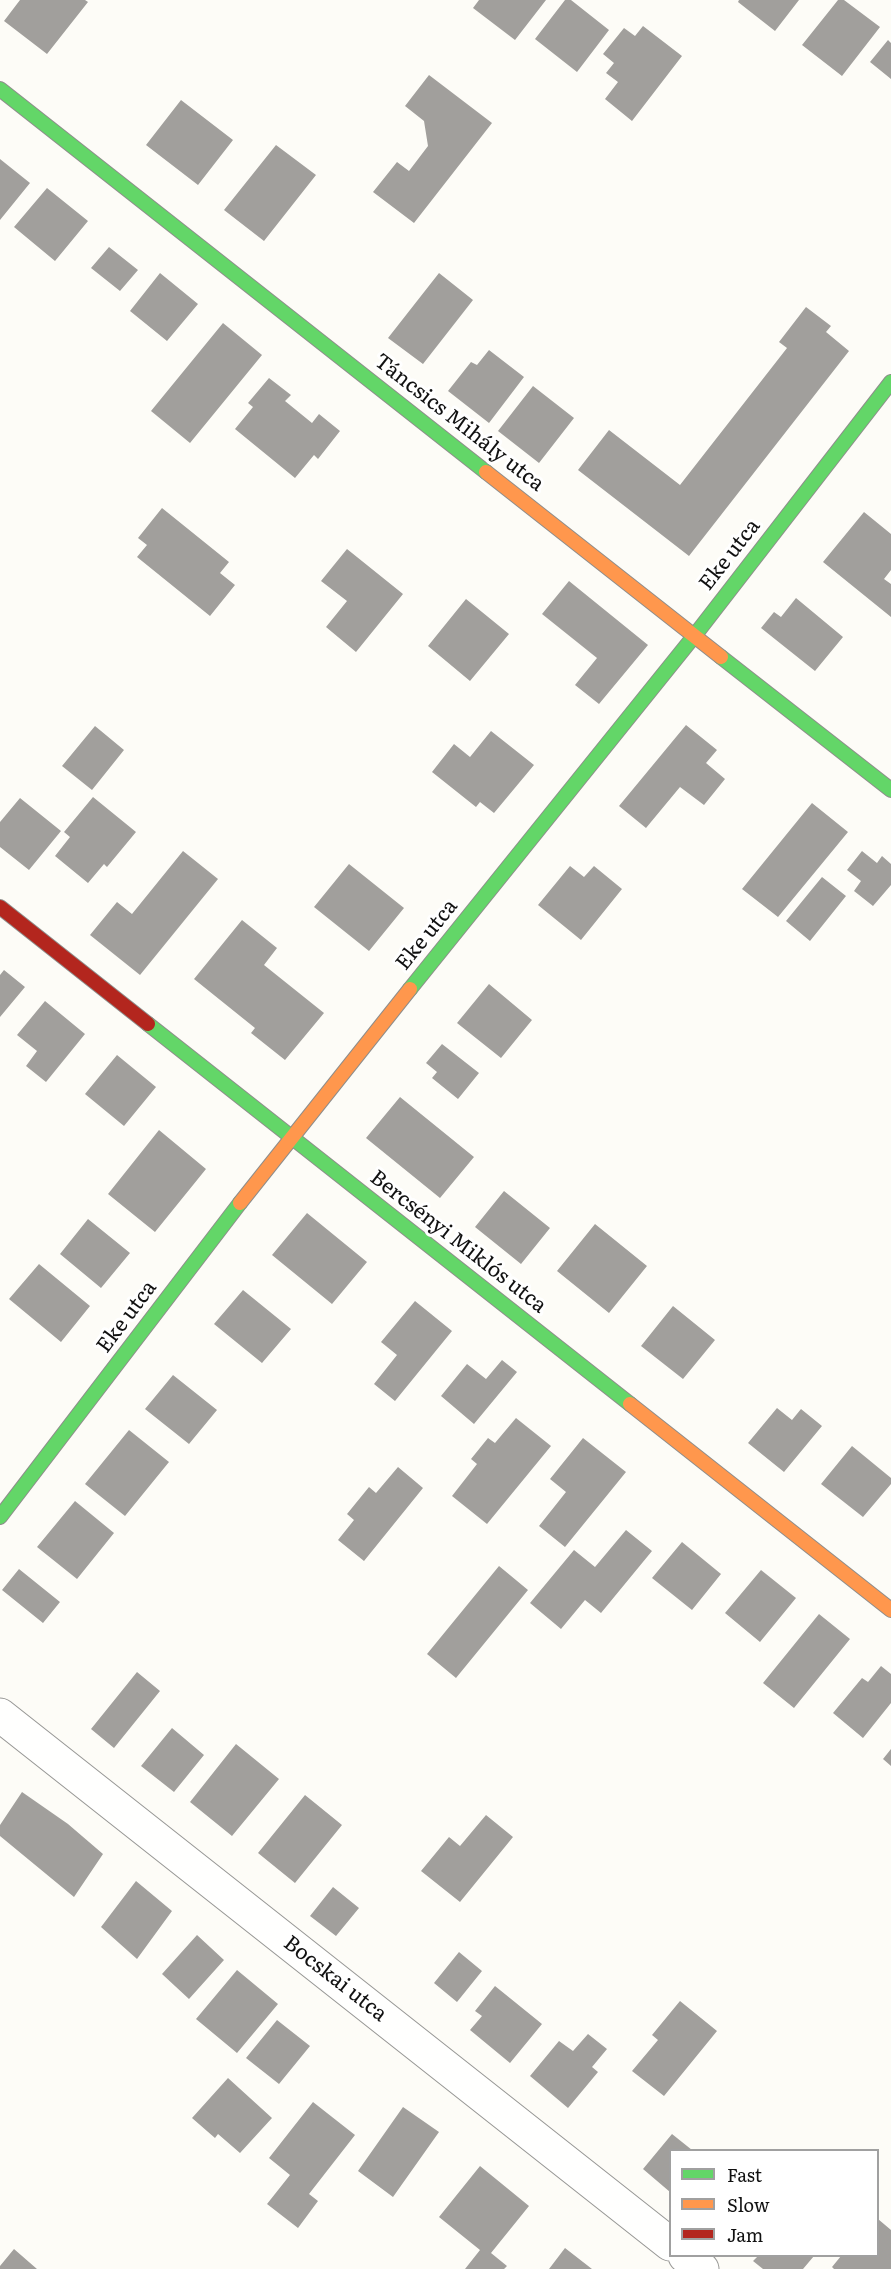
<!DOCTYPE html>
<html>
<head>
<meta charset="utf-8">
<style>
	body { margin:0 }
	#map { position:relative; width:891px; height:2269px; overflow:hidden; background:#fdfcf7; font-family:Literata,serif }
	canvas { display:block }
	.legend { position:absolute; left:669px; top:2149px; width:210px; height:108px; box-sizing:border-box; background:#fff; border:2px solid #a0a0a0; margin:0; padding:8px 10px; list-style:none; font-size:18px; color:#111 }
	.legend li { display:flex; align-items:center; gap:12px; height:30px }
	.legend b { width:30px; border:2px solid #a0a0a0 }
</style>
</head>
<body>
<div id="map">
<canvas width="891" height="2269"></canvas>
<ul class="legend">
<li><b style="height:8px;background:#63d668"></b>Fast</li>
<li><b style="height:8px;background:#ff974d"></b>Slow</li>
<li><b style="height:8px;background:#b3261e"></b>Jam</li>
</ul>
</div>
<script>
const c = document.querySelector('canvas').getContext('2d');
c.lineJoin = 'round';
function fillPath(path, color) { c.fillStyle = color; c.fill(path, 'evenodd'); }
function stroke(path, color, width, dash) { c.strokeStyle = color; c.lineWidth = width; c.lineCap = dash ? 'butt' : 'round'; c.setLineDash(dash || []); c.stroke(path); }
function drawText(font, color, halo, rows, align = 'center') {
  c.font = font + ' Literata,serif'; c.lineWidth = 6; c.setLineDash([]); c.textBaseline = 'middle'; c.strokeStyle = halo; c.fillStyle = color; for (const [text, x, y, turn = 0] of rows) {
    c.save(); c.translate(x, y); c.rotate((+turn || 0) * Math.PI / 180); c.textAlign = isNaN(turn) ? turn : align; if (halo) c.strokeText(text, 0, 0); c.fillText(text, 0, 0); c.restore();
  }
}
const building = new Path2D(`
	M20,0h65l3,2 -41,52 -43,-33z
	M479,0h67l-31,40 -42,-32z
	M565,0h6l38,30 -32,42 -42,-33z
	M739,0h60l-24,31 -37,-29z
	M838,0h6l36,27 -38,49 -40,-31z
	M643,26l39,30 -50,65 -27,-22 13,-17 -12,-9 8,-10 -11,-9 21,-26 11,8z
	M888,40l3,3v36l-21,-17z
	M429,75l63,48 -78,100 -41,-31 24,-30 12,9 19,-25 -4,-25 -19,-15z
	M181,100l52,40 -35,45 -52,-40z
	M276,145l40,30 -52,66 -40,-31z
	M0,159l30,24 -30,37z
	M47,188l41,33 -33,40 -41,-34z
	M109,247l29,23 -18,21 -29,-23z
	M160,273l38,31 -31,37 -37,-30z
	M439,273l34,27 -50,64 -35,-26z
	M806,307l25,19 -5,6 23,19 -160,205 -111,-86 31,-40 71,55 107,-137 -8,-6z
	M223,323l39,32 -72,88 -39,-32z
	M489,350l35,27 -35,46 -41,-32 23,-29 6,3z
	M269,378l22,17 -6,6 27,22 7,-9 21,17 -22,28 -4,-4 -19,23 -60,-49 18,-22 -5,-4z
	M533,386l41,32 -35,45 -41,-32z
	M162,508l67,54 -9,11 15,12 -25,31 -73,-59 10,-12 -9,-7z
	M864,512l27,22v36l-7,9 7,5v33l-68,-55z
	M347,549l56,45 -47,58 -30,-25 21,-26 -26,-20z
	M569,581l79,64 -49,59 -24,-19 22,-27 -55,-44z
	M796,598l47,39 -28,34 -54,-43 13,-16 7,5z
	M466,599l43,35 -39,47 -42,-35z
	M686,725l31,25 -11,13 19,16 -21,26 -24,-18 -34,41 -27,-22z
	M95,726l29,24 -32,40 -30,-24z
	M491,731l43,34 -40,48 -14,-11 -4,5 -44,-35 22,-28 16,13z
	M93,797l43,35 -29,35 -3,-3 -16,19 -33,-27 15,-19 -6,-5z
	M20,798l41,33 -32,39 -29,-23v-25z
	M812,803l36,29 -70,85 -36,-28z
	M183,851l35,28 -78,96 -50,-40 27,-33 15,12z
	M862,851l15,12 5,-7 9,8v21l-18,21 -19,-15 7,-10 -14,-11z
	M349,864l55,44 -35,43 -55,-44z
	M570,866l14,11 10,-11 28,23 -41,51 -43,-35z
	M822,877l24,19 -36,45 -24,-20z
	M242,920l35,28 -13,17 60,48 -39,47 -34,-27 4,-5 -61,-49z
	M4,970l21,17 -25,30v-42z
	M489,984l43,36 -31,38 -44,-35z
	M45,1001l40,33 -39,48 -20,-16 11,-15 -20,-16z
	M442,1044l37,29 -21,26 -26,-21 5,-6 -11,-9z
	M117,1055l39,32 -32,39 -39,-32z
	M400,1097l74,60 -34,41 -74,-60z
	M159,1130l47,39 -51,63 -47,-38z
	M504,1191l46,37 -29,36 -46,-37z
	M307,1213l60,49 -35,42 -60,-49z
	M88,1219l42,34 -29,35 -41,-34z
	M595,1224l52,42 -38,47 -52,-42z
	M39,1264l51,42 -29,36 -52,-43z
	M243,1290l48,39 -29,34 -48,-39z
	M415,1301l37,30 -57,70 -21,-17 23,-29 -16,-13z
	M673,1306l42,34 -32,39 -42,-33z
	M502,1360l15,12 -43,52 -33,-28 26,-32 19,15z
	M173,1375l44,35 -28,34 -44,-35z
	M777,1408l15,12 9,-11 21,17 -38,46 -36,-29z
	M516,1418l35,28 -64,78 -35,-28 25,-32 -6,-5 17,-21 7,5z
	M129,1430l40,32 -44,54 -40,-32z
	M583,1438l43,34 -61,75 -26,-21 27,-34 -16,-13z
	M852,1446l39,32v6l-28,33 -42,-33z
	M398,1467l25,21 -59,73 -26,-21 16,-20 -7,-6 22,-27 7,6z
	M75,1501l39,32 -37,46 -40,-32z
	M626,1530l26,21 -51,62 -16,-13 -24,29 -31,-26 44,-53 21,17z
	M682,1542l39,32 -29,36 -40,-32z
	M499,1566l29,24 -72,88 -29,-24z
	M19,1569l41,33 -17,21 -41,-33z
	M761,1570l35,28 -36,44 -35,-29z
	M819,1614l31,25 -56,69 -31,-25z
	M881,1666l10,8v29l-28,35 -30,-25 29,-35 6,4z
	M137,1672l23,19 -46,57 -23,-19z
	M172,1728l32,27 -30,37 -33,-26z
	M236,1744l43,35 -47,57 -42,-34z
	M891,1749v17l-8,-7z
	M22,1792l46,32 35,30 -29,43 -74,-61v-11z
	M305,1795l37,30 -47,58 -37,-30z
	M486,1815l27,22 -53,65 -39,-31 28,-34 11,9z
	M136,1881l36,30 -35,48 -36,-32z
	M333,1887l26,21 -23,28 -26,-20z
	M197,1935l27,25 -35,39 -27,-25z
	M459,1952l23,19 -25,31 -23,-19z
	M237,1970l41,34 -41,49 -41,-34z
	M495,1986l47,38 -32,39 -40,-33 12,-14 -7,-5z
	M680,2001l37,30 -53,65 -32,-25 26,-31 -6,-5z
	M277,2020l33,26 -31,38 -33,-26z
	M588,2034l19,15 -15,18 6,5 -30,36 -38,-32 29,-35 14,10z
	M228,2078l44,40 -32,35 -22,-19 -3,4 -23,-20z
	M313,2102l42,33 -46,59 9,7 -20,27 -31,-24 23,-29 -21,-17z
	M403,2107l36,25 -46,65 -35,-26z
	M672,2134l20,16h-22v42l-27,-23z
	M480,2166l49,40 -38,47 16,13 -3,3h-39l15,-19 -41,-33z
	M878,2219l13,11v39h-57l-2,-2 9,-11h37z
	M565,2248l27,21h-43z
	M14,2249l23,20h-37v-3z
	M758,2256h56l-11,13h-40l-10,-8z`);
const street = new Path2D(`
	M0,1715l670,529
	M685,2256l17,13`);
const fast = new Path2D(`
	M0,89l486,383
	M721,657l170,133
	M410,989l285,-354 196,-253
	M148,1024l482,380
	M0,1517l240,-314`);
const slow = new Path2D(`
	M486,472l235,185
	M240,1203l170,-214
	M630,1404l261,206`);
const jam = new Path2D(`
	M0,907l148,117`);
const streetNames = [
	["Táncsics Mihály utca",459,423,38],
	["Eke utca",730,555,-52],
	["Eke utca",427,935,-51],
	["Bercsényi Miklós utca",458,1242,38],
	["Eke utca",127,1317,-53],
	["Bocskai utca",335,1979,38]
];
fillPath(building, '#a19f9c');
stroke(street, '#979795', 35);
stroke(fast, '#8e8d8b', 16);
stroke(slow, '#8e8d8b', 16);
stroke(jam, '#8e8d8b', 16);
stroke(street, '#fffffe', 33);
stroke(fast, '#63d668', 14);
stroke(slow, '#ff974d', 14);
stroke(jam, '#b3261e', 14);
drawText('21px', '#111', '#fff', streetNames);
</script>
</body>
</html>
